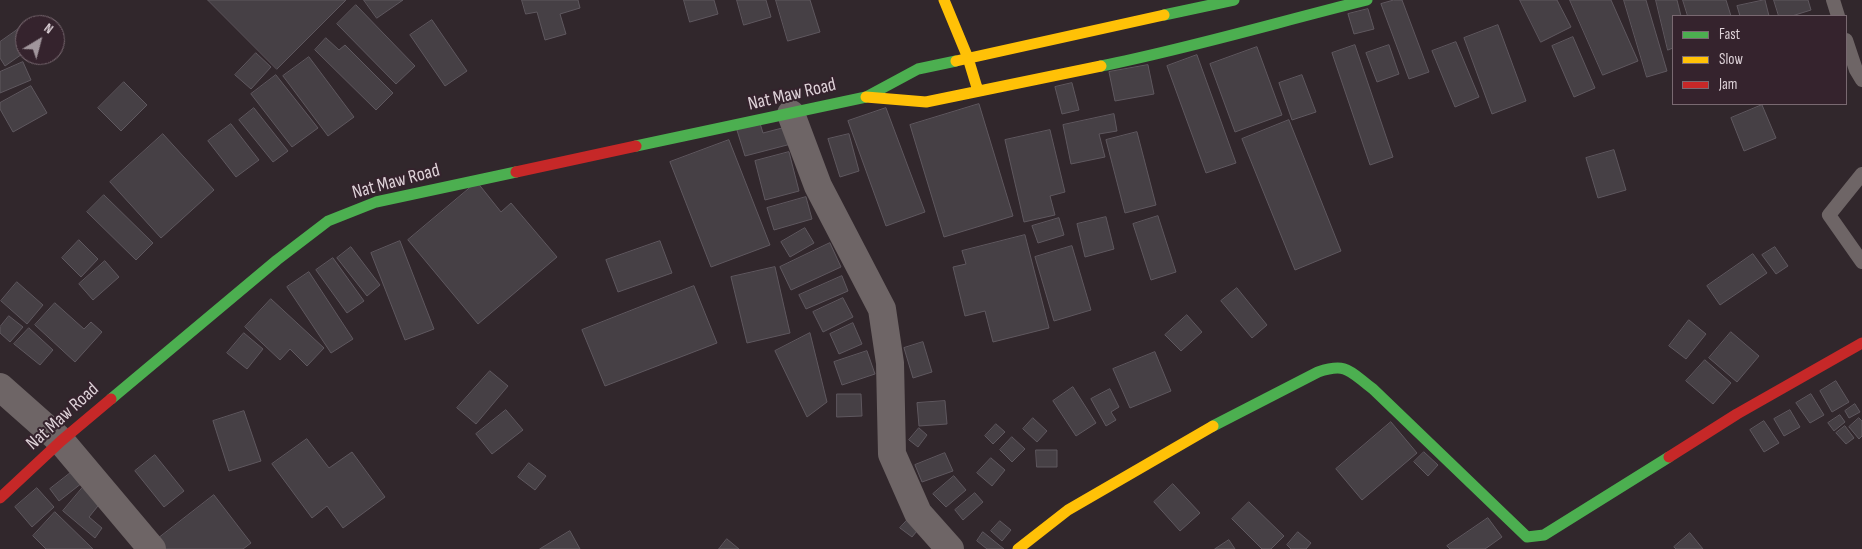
<!DOCTYPE html>
<html>
<head>
<meta charset="utf-8">
<style>
	body { margin:0 }
	#map { position:relative; width:1862px; height:549px; overflow:hidden; background:#31272c; font-family:"Sofia Sans Condensed",sans-serif }
	canvas { display:block }
	.legend { position:absolute; left:1672px; top:15px; width:175px; height:90px; box-sizing:border-box; background:#35232d; border:1px solid #796971; margin:0; padding:6px 9px; list-style:none; font-size:15px; color:#ded2d8 }
	.legend li { display:flex; align-items:center; gap:10px; height:25px }
	.legend b { width:25px; border:1px solid #796971 }
	.north { position:absolute; left:15px; top:15px; width:50px; height:50px; box-sizing:border-box; background:#35232d; border:1px solid #796971; border-radius:50%; rotate:37deg; font-size:14px; font-weight:700; line-height:20px; text-align:center; color:#ded2d8 }
	.north::after { content:''; display:block; margin:auto; width:18px; height:22px; background:#a1969c; clip-path:polygon(50% 0,100% 100%,50% 72%,0 100%) }
</style>
</head>
<body>
<div id="map">
<canvas width="1862" height="549"></canvas>
<ul class="legend">
<li><b style="height:6px;background:#4caf50"></b>Fast</li>
<li><b style="height:6px;background:#ffc107"></b>Slow</li>
<li><b style="height:6px;background:#c62828"></b>Jam</li>
</ul>
<div class="north">N</div>
</div>
<script>
const c = document.querySelector('canvas').getContext('2d');
c.lineJoin = 'round';
function fillPath(path, color) { c.fillStyle = color; c.fill(path, 'evenodd'); }
function stroke(path, color, width, dash) { c.strokeStyle = color; c.lineWidth = width; c.lineCap = dash ? 'butt' : 'round'; c.setLineDash(dash || []); c.stroke(path); }
function drawText(font, color, halo, rows, align = 'center') {
  c.font = font + ' "Sofia Sans Condensed",sans-serif'; c.lineWidth = 4; c.setLineDash([]); c.textBaseline = 'middle'; c.strokeStyle = halo; c.fillStyle = color; for (const [text, x, y, turn = 0] of rows) {
    c.save(); c.translate(x, y); c.rotate((+turn || 0) * Math.PI / 180); c.textAlign = isNaN(turn) ? turn : align; if (halo) c.strokeText(text, 0, 0); c.fillText(text, 0, 0); c.restore();
  }
}
const building = new Path2D(`
	M208,0h138l-69,69z
	M364,0h39l-26,18z
	M522,0h56l2,8 -20,6 6,20 -21,6 -8,-28 -11,2z
	M684,0h30l4,14 -28,8z
	M737,0h29l5,17 -27,8z
	M776,0h34l10,32 -32,9z
	M1394,0h8l27,72 -20,7 -28,-75z
	M1520,0h37l14,27 -30,15z
	M1570,0h41l27,61 -35,14z
	M1624,0h22l21,71 -20,6z
	M1656,0h21l4,16h-8v32l-5,2z
	M1683,0h43l5,16h-43z
	M1765,0l4,16h-29l-3,-10z
	M1774,0h34l3,10 -19,6h-13z
	M356,5l59,61 -19,18 -59,-60z
	M1368,9l6,20 -20,5 -6,-20z
	M432,20l35,51 -22,15 -35,-51z
	M27,23l2,2h-4v27l-20,14 -5,-8v-16z
	M1498,25l28,76 -34,13 -28,-76z
	M1573,37l22,51 -21,9 -22,-51z
	M326,38l13,12 6,-5 48,48 -17,17 -61,-60z
	M1456,42l23,55 -24,10 -23,-56z
	M1355,45l38,112 -23,8 -38,-112z
	M1389,45l10,29 -22,8 -11,-29z
	M1257,47l25,68 -47,17 -25,-68z
	M256,53l15,14 -20,22 -16,-14z
	M1197,55l39,108 -30,10 -39,-107z
	M309,57l45,60 -26,19 -45,-60z
	M23,62l8,18 -31,13v-21z
	M1148,65l6,29 -39,7 -6,-29z
	M276,75l42,53 -26,19 -41,-53z
	M1302,75l14,37 -24,8 -13,-37z
	M124,82l23,23 -26,26 -23,-23z
	M1072,83l7,27 -17,4 -7,-27z
	M31,86l16,27 -34,19 -13,-23v-6z
	M979,104l34,112 -69,21 -34,-112z
	M1762,105l14,33 -32,13 -13,-33z
	M254,108l34,43 -15,11 -34,-42z
	M886,108l39,104 -39,14 -38,-105z
	M1114,114l3,17 -18,3 6,23 -34,7 -8,-39z
	M759,120l4,13 23,-6 5,17 -46,12 -9,-29z
	M1289,120l52,131 -46,19 -53,-131z
	M231,124l28,36 -23,17 -28,-36z
	M1050,130l15,62 -15,4 5,19 -31,7 -19,-82z
	M1137,132l19,73 -31,8 -19,-73z
	M163,134l51,56 -53,48 -51,-56z
	M849,134l10,37 -19,6 -12,-38z
	M729,140l41,105 -59,22 -41,-105z
	M1614,150l12,40 -28,8 -12,-40z
	M789,152l10,39 -34,9 -10,-39z
	M477,182l24,30 10,-9 46,54 -79,67 -70,-84z
	M104,195l49,48 -17,17 -49,-48z
	M806,197l6,22 -38,11 -7,-22z
	M1158,216l18,56 -25,8 -18,-56z
	M1106,217l8,32 -29,8 -8,-33z
	M1059,218l5,17 -26,8 -6,-17z
	M805,228l9,15 -24,14 -9,-15z
	M1025,235l24,93 -56,14 -8,-31 -20,5 -12,-49 13,-3 -4,-13z
	M79,240l19,19 -17,18 -19,-19z
	M400,241l34,88 -29,11 -34,-87z
	M660,241l12,32 -54,19 -12,-32z
	M830,243l11,24 -50,23 -11,-23z
	M1072,246l19,64 -37,11 -19,-64z
	M351,247l29,38 -13,11 -30,-38z
	M1775,247l13,19 -12,8 -14,-19z
	M1753,254l14,19 -47,32 -13,-19z
	M333,258l31,43 -17,12 -31,-43z
	M105,261l14,16 -26,23 -14,-16z
	M775,267l15,66 -43,10 -16,-66z
	M309,272l44,67 -22,14 -44,-66z
	M842,276l6,15 -42,18 -7,-14z
	M17,282l26,23 -16,19 -26,-23z
	M694,286l23,57 -112,43 -23,-56z
	M1237,288l30,37 -15,13 -31,-37z
	M843,298l10,19 -30,15 -10,-20z
	M271,299l53,49 -17,18 -17,-17 -10,11 -35,-33z
	M55,303l29,26 7,-7 11,10 -27,30 -40,-37z
	M1187,315l15,17 -21,19 -16,-16z
	M9,316l14,11 -13,15 -10,-9v-6z
	M1689,320l17,14 -20,25 -17,-13z
	M853,323l9,21 -23,10 -9,-20z
	M29,328l24,22 -13,15 -26,-21z
	M1731,332l28,24 -22,26 -28,-24z
	M244,333l19,16 -16,20 -20,-16z
	M810,333l17,69 -20,15 -32,-66z
	M923,342l9,30 -19,6 -9,-30z
	M867,351l8,23 -33,11 -8,-23z
	M1155,352l16,39 -41,17 -17,-39z
	M1705,360l26,23 -18,21 -27,-23z
	M490,371l18,15 -32,38 -19,-16z
	M1836,381l13,21 -17,10 -12,-21z
	M1073,387l23,36 -20,13 -23,-35z
	M1110,389l9,18 -8,5 5,8 -10,6 -15,-27z
	M837,394h24l1,22 -25,1z
	M1811,394l13,21 -14,8 -14,-20z
	M945,401l2,23 -28,2 -2,-23z
	M1855,404l5,8 -11,6 -4,-7z
	M506,410l17,20 -31,24 -16,-20z
	M1790,410l10,17 -16,9 -10,-17z
	M244,411l17,50 -32,10 -16,-50z
	M1840,415l5,7 -11,9 -6,-8z
	M1033,418l14,13 -10,11 -14,-13z
	M1859,418l3,3v15l-3,3 -10,-12z
	M1764,421l15,22 -15,9 -14,-22z
	M1391,422l26,31 -55,47 -26,-31z
	M996,424l9,8 -12,12 -8,-8z
	M1845,426l9,12 -8,6 -10,-11z
	M919,428l8,7 -9,12 -9,-7z
	M1012,437l13,12 -13,13 -12,-12z
	M307,439l22,29 23,-16 33,45 -42,31 -16,-22 -15,12 -40,-54z
	M1036,450h21v17h-20z
	M1424,452l14,13 -10,11 -14,-14z
	M945,453l8,18 -31,11 -7,-17z
	M155,455l29,36 -20,16 -29,-36z
	M991,458l14,12 -13,16 -15,-13z
	M529,463l17,13 -11,14 -17,-13z
	M73,471l9,12 -23,18 -9,-12z
	M954,476l12,14 -20,17 -13,-13z
	M1173,484l27,29 -20,18 -26,-29z
	M84,486l18,15 -13,16 13,11 -7,10 -32,-27z
	M37,488l17,19 -22,20 -17,-20z
	M975,493l8,9 -20,18 -8,-10z
	M214,495l37,48 -8,6h-82l-6,-8z
	M1249,502l35,34 -13,13h-9l-30,-30z
	M55,512l38,37h-47l-13,-13z
	M911,516l11,9 -10,12 -12,-9z
	M1488,518l14,19 -17,12h-35l-3,-3z
	M1000,521l11,9 -9,11 -11,-10z
	M570,531l10,18h-40z
	M983,532l21,17h-17l-10,-8z
	M1298,532l13,11 -5,6h-15l-4,-4z
	M1690,533l13,16h-27l-2,-2z
	M727,539l12,10h-20z
	M1229,540l6,9h-20z`);
const lane = new Path2D(`
	M1833,0l5,16
	M1846,40l10,30 6,10
	M1862,174l-33,41 33,47`);
const street = new Path2D(`
	M791,114l27,72 64,123 8,54 2,91 26,59 32,36
	M0,387l61,54 91,108`);
const fast = new Path2D(`
	M1164,15l70,-15
	M1101,66c90,-18 177,-44 266,-66
	M636,146l230,-49 52,-28 38,-8
	M111,399l166,-139 51,-39 48,-19 140,-30
	M1213,426l105,-54c30,-10 32,0 55,17l154,148 17,-2 125,-78`);
const slow = new Path2D(`
	M944,0l24,58 10,33
	M956,61l208,-46
	M866,97l60,5 175,-36
	M1018,549l50,-39 145,-84`);
const jam = new Path2D(`
	M516,172l120,-26
	M1669,457l68,-43 125,-71
	M0,498l61,-57 50,-42`);
const streetNames = [
	["Nat Maw Road",792,95,-13],
	["Nat Maw Road",396,182,-15],
	["Nat Maw Road",63,417,-42]
];
fillPath(building, '#464045');
stroke(building, '#5f585f', 1);
stroke(lane, '#6e6566', 14);
stroke(street, '#6e6566', 28);
stroke(fast, '#4caf50', 11);
stroke(slow, '#ffc107', 11);
stroke(jam, '#c62828', 11);
drawText('19px', '#ded2d8', '#35232d', streetNames);
</script>
</body>
</html>
